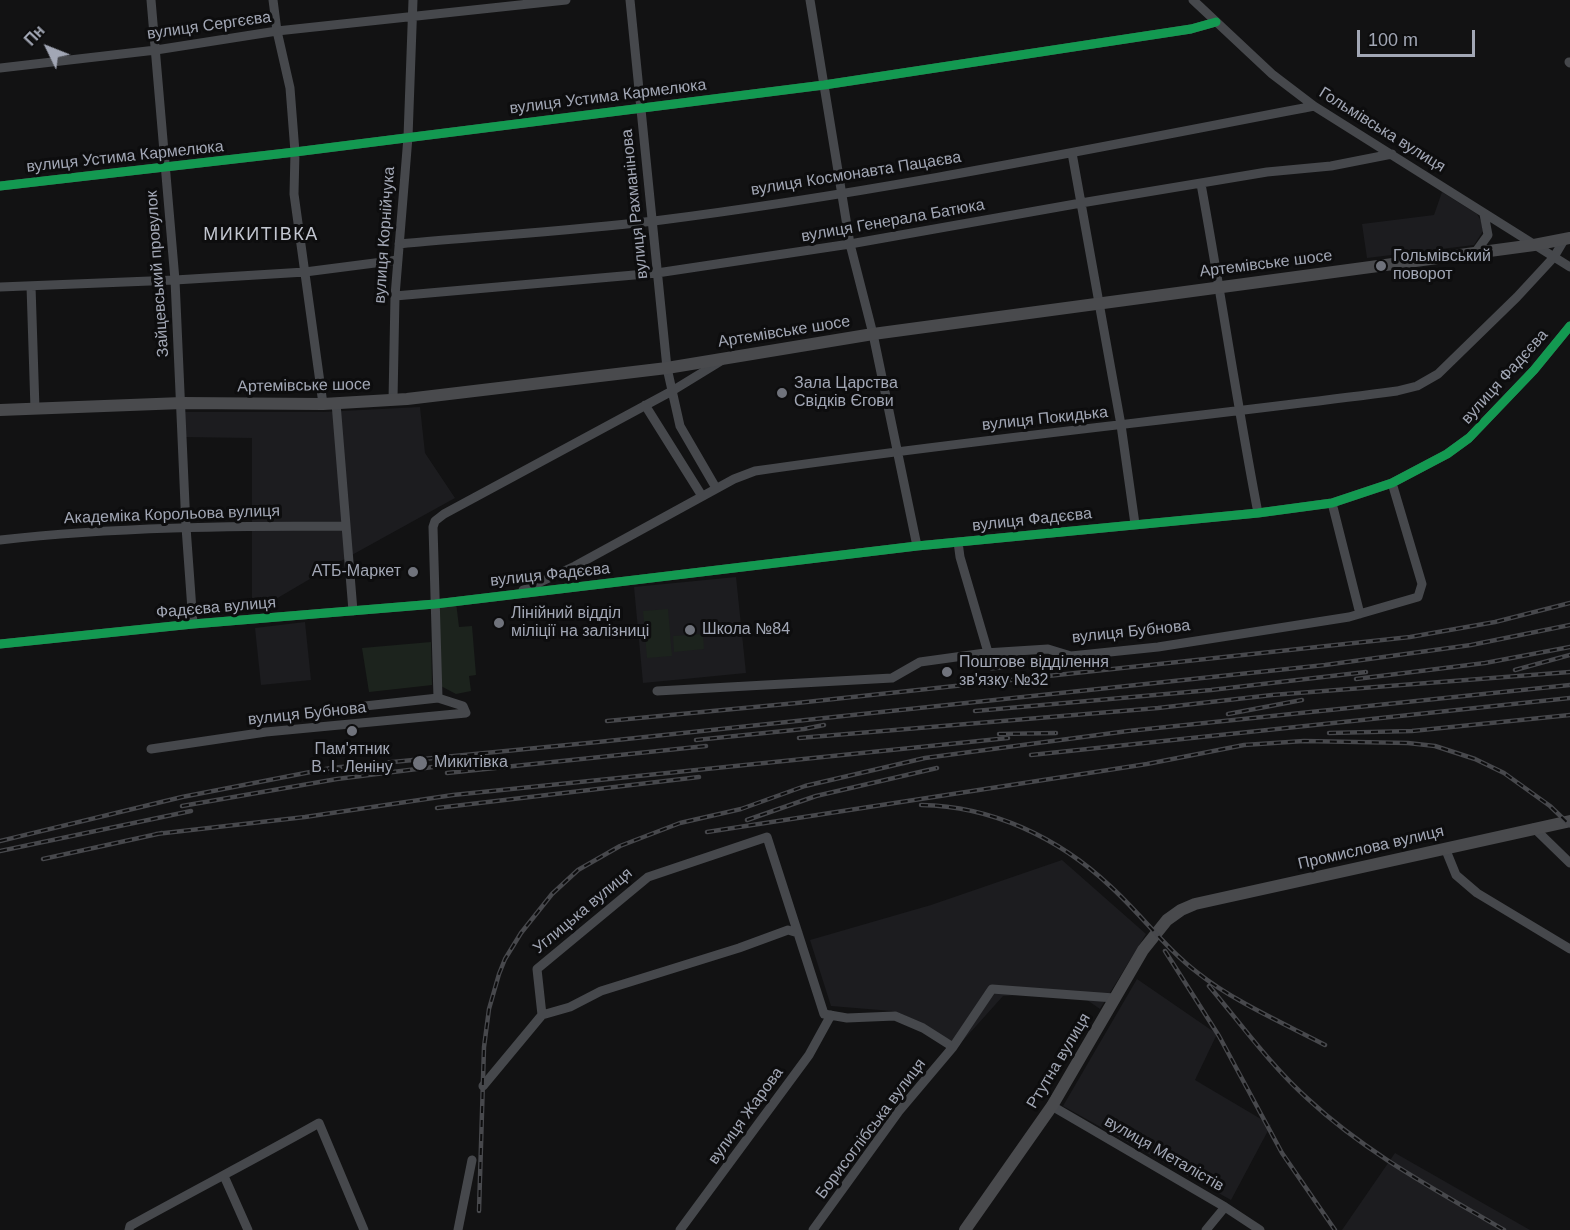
<!DOCTYPE html>
<html>
<head>
<meta charset="utf-8">
<style>
	body { margin:0 }
	#map { position:relative; width:1570px; height:1230px; overflow:hidden; background:#121213; font-family:Helvetica,sans-serif }
	canvas { display:block }
	.north { position:absolute; left:18px; top:18px; width:60px; height:60px; -webkit-text-stroke:4px #0d0d0e; paint-order:stroke; rotate:313deg; font-size:16px; font-weight:700; line-height:24px; text-align:center; color:#a2a7b5 }
	.north::after { content:''; display:block; margin:auto; width:21px; height:27px; background:#a2a7b5; clip-path:polygon(50% 0,100% 100%,50% 72%,0 100%) }
	.scale { position:absolute; left:1357px; top:30px; width:118px; height:27px; box-sizing:border-box; border:3px solid #a2a7b5; border-top:0; padding-left:8px; font-size:18px; line-height:21px; white-space:nowrap; color:#a2a7b5; -webkit-text-stroke:4px #0d0d0e; paint-order:stroke }
</style>
</head>
<body>
<div id="map">
<canvas width="1570" height="1230"></canvas>
<div class="north">Пн</div>
<div class="scale">100 m</div>
</div>
<script>
const c = document.querySelector('canvas').getContext('2d');
c.lineJoin = 'round';
function fillPath(path, color) { c.fillStyle = color; c.fill(path, 'evenodd'); }
function stroke(path, color, width, dash) { c.strokeStyle = color; c.lineWidth = width; c.lineCap = dash ? 'butt' : 'round'; c.setLineDash(dash || []); c.stroke(path); }
function drawText(font, color, halo, rows, align = 'center') {
  c.font = font + ' Helvetica,sans-serif'; c.lineWidth = 6; c.setLineDash([]); c.textBaseline = 'middle'; c.strokeStyle = halo; c.fillStyle = color; for (const [text, x, y, turn = 0] of rows) {
    c.save(); c.translate(x, y); c.rotate((+turn || 0) * Math.PI / 180); c.textAlign = isNaN(turn) ? turn : align; if (halo) c.strokeText(text, 0, 0); c.fillText(text, 0, 0); c.restore();
  }
}
const built = new Path2D(`
	M1442,192l35,22 4,7 2,10 -9,14 -107,13 -5,-34 72,-9z
	M420,407l5,46 30,45 -123,68 -80,47v-175l-69,-1 -1,-25h141z
	M736,577l10,96 -103,10 -9,-96z
	M305,622l6,58 -50,5 -6,-57z
	M1062,860l84,74 -46,75 -26,-18 -71,5 -44,49 -57,-31 -10,-3 -61,-5 -21,-66 121,-35z
	M1137,979l80,55 -22,46 76,45 -40,75 -168,-94z
	M1395,1153l135,77h-188z`);
const green = new Path2D(`
	M456,602l3,25 13,-1 4,49 -7,1 2,15 -15,3 -19,-10 -2,-80z
	M668,609l4,47 -25,2 -4,-47z
	M703,634l1,15 -30,3 -1,-16z
	M431,642l1,43 -63,7 -7,-44z`);
const minor = new Path2D(`
	M151,0l24,280 11,247 7,97
	M273,0l4,31 13,57 5,64 -1,42 29,210
	M630,0l37,368 13,58 36,62
	M810,0l40,244 23,90 44,212
	M1193,0l79,74 42,32 256,161
	M1569,62l1,1
	M0,68l156,-18 121,-19 289,-31
	M1072,153l49,272 14,99
	M1201,184c20,109 36,220 57,329
	M0,186l295,-34 529,-67 367,-56 25,-7
	M399,244c85,-8 171,-13 255,-23 222,-28 441,-73 660,-115
	M1475,253l13,-18 -4,-21
	M31,286l4,123
	M0,287l175,-7 130,-8 93,-12
	M395,296l262,-23 193,-29 231,-41 186,-31 64,-6 61,-12
	M393,400l2,-104 13,-159 5,-137
	M336,403l17,208
	M645,405l57,91
	M1332,503l28,111
	M0,540c115,-13 230,-14 346,-14
	M958,542l2,15 32,109 20,-2
	M523,590l52,-24 159,-87 21,-8c213,-31 428,-52 642,-80l20,-5 21,-12 79,-77 37,-40 10,-17
	M0,644l193,-20 242,-20 482,-58 341,-33 74,-10 60,-20 55,-29 22,-16 65,-68 36,-44
	M657,691l235,-13 28,-16 65,-9 63,-4 23,7 87,-9 191,-30 69,-20 4,-13 -30,-101
	M365,706l73,-8
	M151,749l115,-17 200,-19 -3,-7 -25,-8 -5,-171 2,-6 9,-7 228,-123 49,-30
	M1534,828l36,35
	M1445,848l11,27 21,18 93,56
	M542,1015l28,-8 31,-16 138,-43 49,-18 10,3
	M483,1086l59,-71 -5,-46 111,-92 119,-40 57,177 23,4 48,-2 28,12 30,19
	M1052,1106l173,101 35,23
	M224,1176l24,54
	M129,1230l1,-4c63,-35 127,-68 189,-103l45,107
	M458,1230l14,-70
	M680,1230l129,-175 22,-40
	M813,1230l86,-119 54,-64 39,-58 122,9
	M1206,1230l19,-23`);
const major = new Path2D(`
	M0,410l182,-7 141,1 84,-5 260,-31 206,-34 661,-89 36,-7
	M965,1230l87,-124 91,-156 24,-30 14,-10 14,-6 375,-83`);
const rail = new Path2D(`
	M1515,670l55,-15
	M1356,679l129,-16 85,-16
	M975,711l236,-21 155,-18
	M1228,714l74,-14
	M607,721l190,-18 613,-66 85,-15 75,-19
	M1329,733l83,-2 158,-16
	M999,734l57,-1
	M799,738l359,-30 114,-13 298,-23
	M696,740l108,-11 20,-4
	M1031,755l539,-57
	M447,773l259,-27
	M921,805c71,1 138,33 189,81 31,28 55,62 88,87 35,28 87,51 127,72
	M182,806l155,-27 120,-15
	M437,808l262,-31
	M747,820l69,-24 121,-28
	M707,832l440,-68 97,-19 60,-4 104,2 27,3 40,13 29,14 46,33 20,19
	M156,834l149,-17 148,-22 555,-57
	M0,841l182,-44 149,-29 267,-26 727,-77 146,-20 99,-20
	M0,851l191,-40
	M43,859l119,-26
	M1165,951l54,85 63,117 53,77
	M1209,986c32,38 62,80 99,113 58,54 128,91 196,131
	M479,1211l5,-164 5,-38 10,-35 6,-15 16,-26 31,-39 26,-24 42,-24 60,-23 61,-14 64,-23 120,-28 203,-27 442,-46`);
const cycleway = new Path2D(`
	M0,186l295,-34 529,-67 367,-56 25,-7
	M0,644l193,-20 242,-20 482,-58 341,-33 74,-10 60,-20 55,-29 22,-16 65,-68 36,-44`);
const markers = [
	[1381,266,6,"#70737c"],
	[782,393,6,"#70737c"],
	[413,572,6,"#70737c"],
	[499,623,6,"#70737c"],
	[690,630,6,"#70737c"],
	[947,672,6,"#70737c"],
	[352,731,6,"#70737c"],
	[420,763,8,"#70737c"]
];
const streetNames = [
	["вулиця Сергєєва",209,26,-8],
	["вулиця Устима Кармелюка",608,97,-7],
	["Гольмівська вулиця",1382,130,32],
	["вулиця Устима Кармелюка",125,157,-6],
	["вулиця Космонавта Пацаєва",856,174,-9],
	["вулиця Рахманінова",635,204,-96],
	["вулиця Генерала Батюка",893,221,-10],
	["вулиця Корнійчука",385,235,-86],
	["Артемівське шосе",1266,264,-7],
	["Зайцевський провулок",158,274,-94],
	["Артемівське шосе",784,332,-9],
	["вулиця Фадєєва",1505,377,-48],
	["Артемівське шосе",304,386,-1],
	["вулиця Покидька",1045,419,-6],
	["Академіка Корольова вулиця",172,515,-2],
	["вулиця Фадєєва",1032,520,-6],
	["вулиця Фадєєва",550,575,-6],
	["Фадєєва вулиця",216,608,-5],
	["вулиця Бубнова",1131,632,-6],
	["вулиця Бубнова",307,714,-6],
	["Промислова вулиця",1371,848,-13],
	["Углицька вулиця",583,911,-40],
	["Ртутна вулиця",1059,1061,-59],
	["вулиця Жарова",746,1116,-54],
	["Борисоглібська вулиця",871,1129,-53],
	["вулиця Металістів",1164,1154,30]
];
const poiNames = [
	["Гольмівський",1393,257],
	["поворот",1393,275],
	["Зала Царства",794,384],
	["Свідків Єгови",794,402],
	["АТБ-Маркет",401,572,"right"],
	["Лінійний відділ",511,614],
	["міліції на залізниці",511,632],
	["Школа №84",702,630],
	["Поштове відділення",959,663],
	["зв'язку №32",959,681],
	["Пам'ятник",352,750,"center"],
	["В. І. Леніну",352,768,"center"],
	["Микитівка",434,763]
];
const neighbourhoodNames = [
	["МИКИТІВКА",261,235]
];
fillPath(built, '#1c1c1f');
fillPath(green, '#1c231d');
stroke(minor, '#46484c', 9);
stroke(major, '#494a4d', 12);
stroke(rail, '#47484c', 4.5);
stroke(rail, '#0d0d0e', 2, [7]);
stroke(cycleway, '#139951', 9);
for (const [x, y, r, color] of markers) { const dot = new Path2D(); dot.arc(x, y, r, 0, 2 * Math.PI); c.fillStyle = color; c.fill(dot); stroke(dot, '#0d0d0e', 2); }
drawText('16px', '#a2a7b5', '#0d0d0e', streetNames);
drawText('16px', '#a2a7b5', '#0d0d0e', poiNames, 'left');
c.letterSpacing = '1.5px';
drawText('18px', '#c3c7d1', '#0d0d0e', neighbourhoodNames);
c.letterSpacing = '0px';
</script>
</body>
</html>
